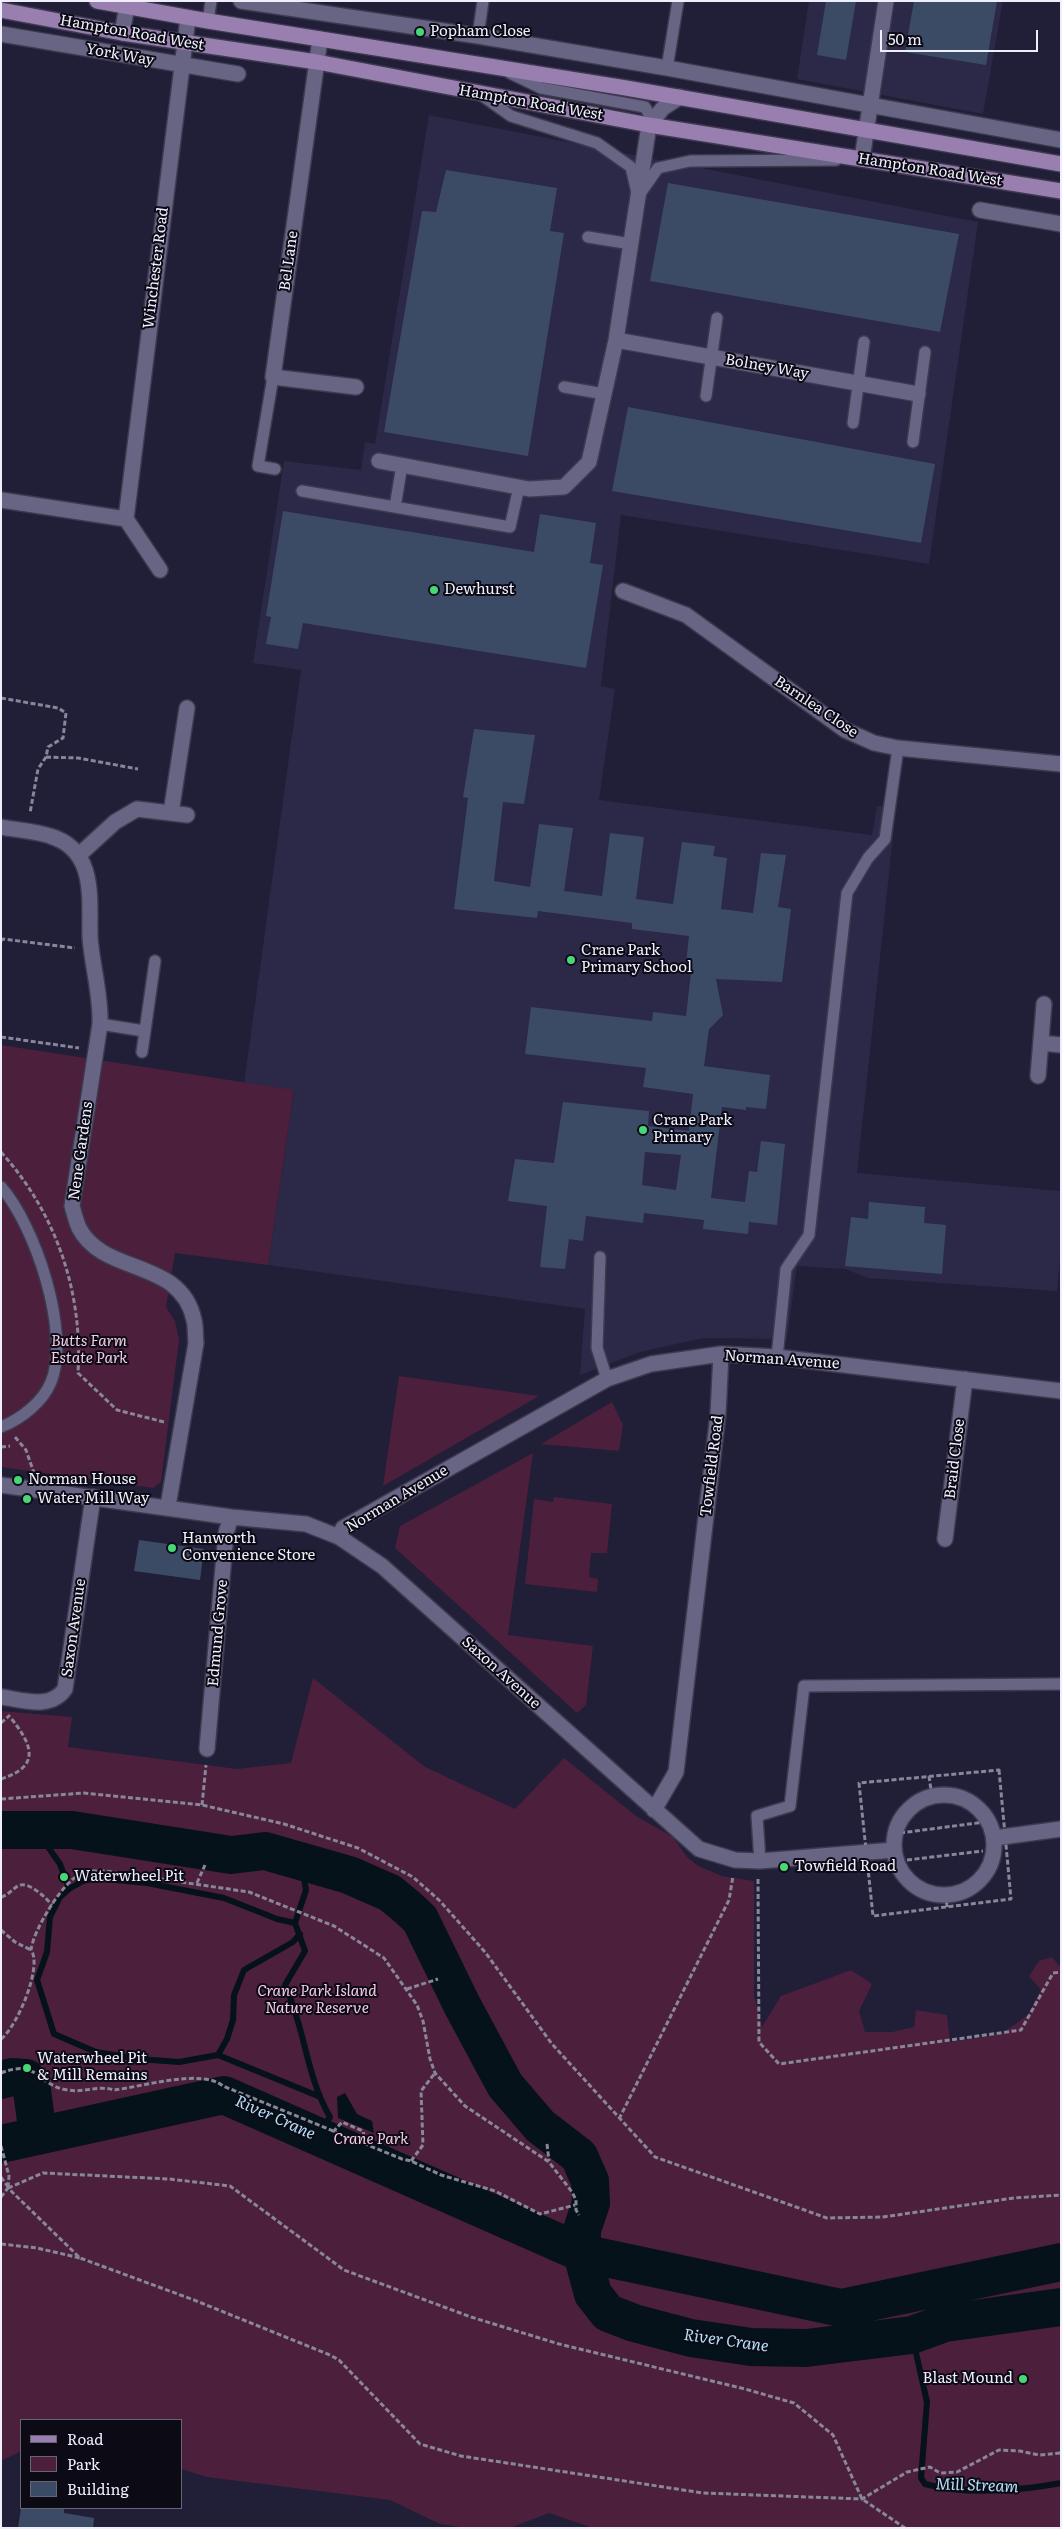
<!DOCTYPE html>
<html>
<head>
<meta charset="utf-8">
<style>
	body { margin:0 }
	#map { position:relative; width:1062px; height:2529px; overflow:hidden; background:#211e37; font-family:Literata,serif }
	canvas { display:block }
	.frame { position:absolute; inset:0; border:2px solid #efeefc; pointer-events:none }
	.legend { position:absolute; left:20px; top:2419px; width:162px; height:90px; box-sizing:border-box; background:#0b0a15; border:1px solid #666571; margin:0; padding:6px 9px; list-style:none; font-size:15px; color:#efeefc }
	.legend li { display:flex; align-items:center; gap:10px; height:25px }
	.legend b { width:25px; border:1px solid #666571 }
	.scale { position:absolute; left:880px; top:30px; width:158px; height:22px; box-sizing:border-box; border:2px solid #efeefc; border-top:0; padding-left:6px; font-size:15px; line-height:18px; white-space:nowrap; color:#efeefc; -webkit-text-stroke:4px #0b0a15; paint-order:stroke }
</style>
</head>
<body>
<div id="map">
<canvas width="1062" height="2529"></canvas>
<div class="frame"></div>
<ul class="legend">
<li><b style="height:6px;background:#997eb0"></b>Road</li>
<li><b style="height:14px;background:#4c1f3c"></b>Park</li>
<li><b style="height:14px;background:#3c4b65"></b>Building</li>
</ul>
<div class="scale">50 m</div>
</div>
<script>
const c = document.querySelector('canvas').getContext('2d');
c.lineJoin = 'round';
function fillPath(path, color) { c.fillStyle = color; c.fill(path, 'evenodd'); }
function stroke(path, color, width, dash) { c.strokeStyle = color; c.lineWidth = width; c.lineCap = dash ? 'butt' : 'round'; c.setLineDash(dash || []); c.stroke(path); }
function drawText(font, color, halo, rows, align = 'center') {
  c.font = font + ' Literata,serif'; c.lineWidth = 4; c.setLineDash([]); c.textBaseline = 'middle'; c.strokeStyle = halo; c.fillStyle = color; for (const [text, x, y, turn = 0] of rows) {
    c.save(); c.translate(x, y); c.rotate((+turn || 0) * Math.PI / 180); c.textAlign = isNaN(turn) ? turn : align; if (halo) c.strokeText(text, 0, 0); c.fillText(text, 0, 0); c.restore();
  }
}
const built = new Path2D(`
	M809,1h194l-20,113 -186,-35z
	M429,115l549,107 -49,342 -308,-49 -20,171 14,3 -16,111 273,35 5,-29 19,2 -39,365 204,18v57l-4,43 -189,-13 -23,-9 -48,-3 -10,73 -84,-1 -63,14 -60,23 5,-66 -317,-44 26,-174 -50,-7 57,-414 -48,-7 31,-202 77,9 4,-28 10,2z`);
const green = new Path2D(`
	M1,1045l293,45 -26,175 -93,-12 -9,54 9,14 4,19 -18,142 -8,6 -152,-21z
	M399,1376l140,20 -156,90z
	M612,1402l11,23 -4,26 -78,-7z
	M533,1453l-25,182 85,11 -7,59 -9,8 -182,-165 5,-22z
	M554,1497l58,7 -5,49h-16l-2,24 9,2 -1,13 -72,-8 9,-85 19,3z
	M313,1678l112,89 90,42 49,-51 72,58 37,21 14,20 11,9 24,10 32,5v115l8,31 19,-31 70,-26 21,14 -13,27 6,21h27l22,-5 2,-17 31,5 3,27 51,-8 27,-19 13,-25 -12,-14 10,-15 13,-4 9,11v560h-468l-44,-15 -39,15h-42l-28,-4 -50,-24 -183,-23 -26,-8v-49h-160v31l-20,10v-750l71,6 -4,30 169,22 54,-6z`);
const water = new Path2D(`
	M345,2093l12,21 15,7 2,12 -36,-15 -1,-21z`);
const stream = new Path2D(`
	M36,1830l24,34 9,25 -9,8 -10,20 -3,35 -10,28 17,54 42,18 43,7 40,3 39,-7 100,41
	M301,1861l5,29 -11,33 10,28 -20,34c20,43 21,91 45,132l-6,9
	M69,1889l14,-8 13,-3 51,5 77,15 53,21 18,4
	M218,2055l9,-16 6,-19 1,-25 10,-25 49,-28 7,-8
	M912,2335l15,67 -6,76 4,6c40,11 94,7 136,-1`);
const river = new Path2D(`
	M1,1830h71l159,25 34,-4 84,24 41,18 17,14 13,12 42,86 43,80 35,41 39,30 11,25 1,22 -9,27v23l11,41 15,19 26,10 57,15 60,9 55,1 106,-13 33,-12 116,-16
	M1,2080l11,-3 14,1 6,12 6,46
	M1,2144l223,-49 358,158 259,55 220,-46`);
const building = new Path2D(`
	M826,1h30l-10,59 -29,-5z
	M914,1h83l-11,64 -81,-13z
	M446,170l111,18 -7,43 14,2 -36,223 -144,-24 38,-221 14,1z
	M668,183l291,51 -19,98 -290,-51z
	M628,407l307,57 -14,79 -309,-52z
	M283,511l251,41 6,-38 56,9 -6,40 13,2 -17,103 -283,-45 -5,26 -32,-5 5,-27 -5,-1z
	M474,729l61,6 -11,69 -21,-2 -9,79 36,6 9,-63 34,4 -9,63 38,5 8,-63 34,4 -8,62 37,5 9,-62 33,4 -2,10 14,2 -6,51 32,4 8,-60 25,2 -8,52 13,2 -9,73 -66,-3 7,36 -14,14 -5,37 66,9 -4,34 -20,-2v3l-24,-3 -11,91 34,4 4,-31 8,1 4,-31 24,3 -8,81 -28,-3 -1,12 -45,-5 1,-9 -60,-7 -1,10 -57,-7 -3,25 -14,-2 -4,30 -25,-2 7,-61 -39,-5 7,-42 39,4 9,-61 86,9 -1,15 41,5 4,-37 -50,-7 3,-19 -121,-14 6,-47 121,14 1,-9 33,4 6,-52h-6l3,-28 -57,-7v-6l-94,-12 -1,7 -83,-9 14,-111 -5,-1zM645,1152l36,3 -5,35 -34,-5z
	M869,1202l56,5 -1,16 22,2 -4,49 -97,-8 6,-49 17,2z
	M139,1540l65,9 -4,31 -66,-9z
	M21,2508h43v5l30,5 -1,10h-75z`);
const path = new Path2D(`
	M1,698l57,10 8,5 -3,25 -15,9 -2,10 -8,12 -8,44
	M46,757l32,1 60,11
	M1,941l2,-2 72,9
	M1,1037l78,11
	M1,1152c55,61 82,140 77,221l39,37 47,12
	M15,1437l11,13 8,23
	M1,1447l9,-1
	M1,1723l9,-8
	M999,1770l12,129 -138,17 -14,-133z
	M929,1776l3,21
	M1,1779c41,-13 31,-35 9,-62
	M1,1799l83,-6 118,12 82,19 74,24 55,29 27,24 45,51 67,92 103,113 172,61 56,-1 131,-19 47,-3
	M202,1805l4,-40
	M900,1833l85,-11
	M907,1860l76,-9
	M758,1879l1,163 20,22 242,-34 32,-57 8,-1
	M197,1883l8,-18
	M946,1895l1,12
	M1,1897c8,-2 11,-8 17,-11 10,-6 28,12 34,19
	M1,1930l14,12 16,8
	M407,1989l31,-10
	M1,2039c16,-12 42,-73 30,-89 2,-19 31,-67 48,-75 8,-5 17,-4 27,-4l143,21 85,34 50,32 33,47 6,16 7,38 5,14 30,33 84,56 23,30 4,8v10l3,5
	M1,2073c38,-15 36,13 67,17 16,3 30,-5 46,0 27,-3 88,-22 109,-4l179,73 9,2 30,14 54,16 45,23 35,-9
	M619,2119l110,-219 4,-24
	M333,2132l9,-10 21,9 3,13
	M547,2144l2,17
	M1,2146l8,30 -1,12
	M411,2161l12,-16 -2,-54 14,-18
	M1,2177l7,10
	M8,2188l35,-15 126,6 61,7 114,84 127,47 88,27 186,45 49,14 39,32 29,64 43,29
	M1,2197l7,-9 72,70 114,42 136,55 9,5 81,84 41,12 242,37 159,6 45,-27 23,-5 10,6 17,-1 42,-22 21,1 19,4 22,-2
	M1,2244l36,4 43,10`);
const service = new Path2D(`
	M208,21l3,-20
	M478,36l5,-35
	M667,68l11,-67
	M510,73l31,15 104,19 4,7v11
	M480,94l31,22 86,27 34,24 6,26
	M639,195l19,-27 32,-7 146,-1
	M588,237l43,7
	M273,377l-15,89 17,3
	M564,387l40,7
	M706,396l11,-78
	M853,423l11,-81
	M913,442l12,-90
	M302,491l208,36 9,-40
	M395,507l7,-42
	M100,1024l44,7
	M142,1052l13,-91
	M1,1187c34,38 70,146 50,195 -8,20 -30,37 -50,45
	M600,1257l-3,91 10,31
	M777,1357l9,-88 23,-34 38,-342 21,-35 17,-19 13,-91
	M760,1861l-3,-45 33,-10 14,-120 257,-2`);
const minor = new Path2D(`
	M241,1l237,35 189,32 394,72
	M122,33l6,-32
	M1,34l237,40
	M320,39l-47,338 83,10
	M862,159l24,-158
	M980,210l81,14
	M616,340l302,54
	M379,461l150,28 35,-2 25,-25 27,-122 33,-215 14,-17 17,-11
	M1,500l125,19
	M160,570l-34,-51 62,-501
	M623,591l63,24 159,115 29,13 24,5 163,16
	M171,813l16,-105
	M1,827c16,3 34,4 49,9 47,14 39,63 40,101 2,29 11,57 10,87l-28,182c2,7 4,15 7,22 25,48 102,30 115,92 2,7 1,16 2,23l-28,163
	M79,855l36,-33 22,-13 50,6
	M1041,1043l20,2
	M1038,1076l6,-72
	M1,1485l230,32 75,7 33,13 43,29 317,283 36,11 25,1 134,-11
	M339,1537l4,-9 264,-149 44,-15 70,-10 56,3 284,34
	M945,1539l20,-160
	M1,1697c23,3 49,13 64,-8l28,-192
	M207,1749l19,-216 5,-16
	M894 1845a50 50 0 1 1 100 0a50 50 0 1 1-100 0Z
	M654,1810l22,-38 42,-358 3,-60
	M994,1838l67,-9`);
const primary = new Path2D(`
	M97,1l111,20 418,67 435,76
	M1,10l121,23 195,29 332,63 412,66`);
const markers = [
	[420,32,5,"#48d778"],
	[434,590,5,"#48d778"],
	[571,960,5,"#48d778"],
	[643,1130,5,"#48d778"],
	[18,1480,5,"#48d778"],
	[27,1499,5,"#48d778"],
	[172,1548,5,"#48d778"],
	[784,1867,5,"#48d778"],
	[64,1877,5,"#48d778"],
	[27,2068,5,"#48d778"],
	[1023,2379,5,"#48d778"]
];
const poiNames = [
	["Popham Close",430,32],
	["Dewhurst",444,590],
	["Crane Park",581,951],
	["Primary School",581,968],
	["Crane Park",653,1121],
	["Primary",653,1138],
	["Norman House",28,1480],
	["Water Mill Way",37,1499],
	["Hanworth",182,1539],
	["Convenience Store",182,1556],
	["Towfield Road",794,1867],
	["Waterwheel Pit",74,1877],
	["Waterwheel Pit",37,2059],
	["& Mill Remains",37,2076],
	["Blast Mound",1013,2379,"right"]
];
const streetNames = [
	["Hampton Road West",132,33,10],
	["York Way",120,55,10],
	["Hampton Road West",531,103,10],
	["Hampton Road West",930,170,9],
	["Bel Lane",289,261,-82],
	["Winchester Road",156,268,-83],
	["Bolney Way",767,367,10],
	["Barnlea Close",816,707,34],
	["Nene Gardens",81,1151,-82],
	["Norman Avenue",782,1360,4],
	["Braid Close",955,1459,-83],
	["Towfield Road",712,1466,-83],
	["Norman Avenue",397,1499,-31],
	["Saxon Avenue",74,1628,-82],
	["Edmund Grove",218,1633,-85],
	["Saxon Avenue",501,1673,42]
];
const parkNames = [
	["Butts Farm",89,1342],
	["Estate Park",89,1359],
	["Crane Park Island",317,1992],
	["Nature Reserve",317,2009],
	["Crane Park",371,2140]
];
const waterNames = [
	["River Crane",275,2118,24],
	["River Crane",726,2341,8],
	["Mill Stream",977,2486,2]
];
fillPath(built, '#2c2847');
fillPath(green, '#4c1f3c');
fillPath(water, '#061219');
stroke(stream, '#061219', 6);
stroke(river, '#061219', 38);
fillPath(building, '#3c4b65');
stroke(service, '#3d3a4f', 14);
stroke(minor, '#3d3a4f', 18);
stroke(primary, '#3d3a4f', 18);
stroke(path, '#888699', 3, [5, 2.5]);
stroke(service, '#686584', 11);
stroke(minor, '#686584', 15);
stroke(primary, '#997eb0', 15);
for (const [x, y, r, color] of markers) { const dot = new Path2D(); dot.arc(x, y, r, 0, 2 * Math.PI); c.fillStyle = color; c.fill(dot); stroke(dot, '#0b0a15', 2); }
drawText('15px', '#efeefc', '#0b0a15', poiNames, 'left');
drawText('15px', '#efeefc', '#0b0a15', streetNames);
drawText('italic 15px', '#f7cce5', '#0b0a15', parkNames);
drawText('italic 16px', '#b3e0f9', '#0b0a15', waterNames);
</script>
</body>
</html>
